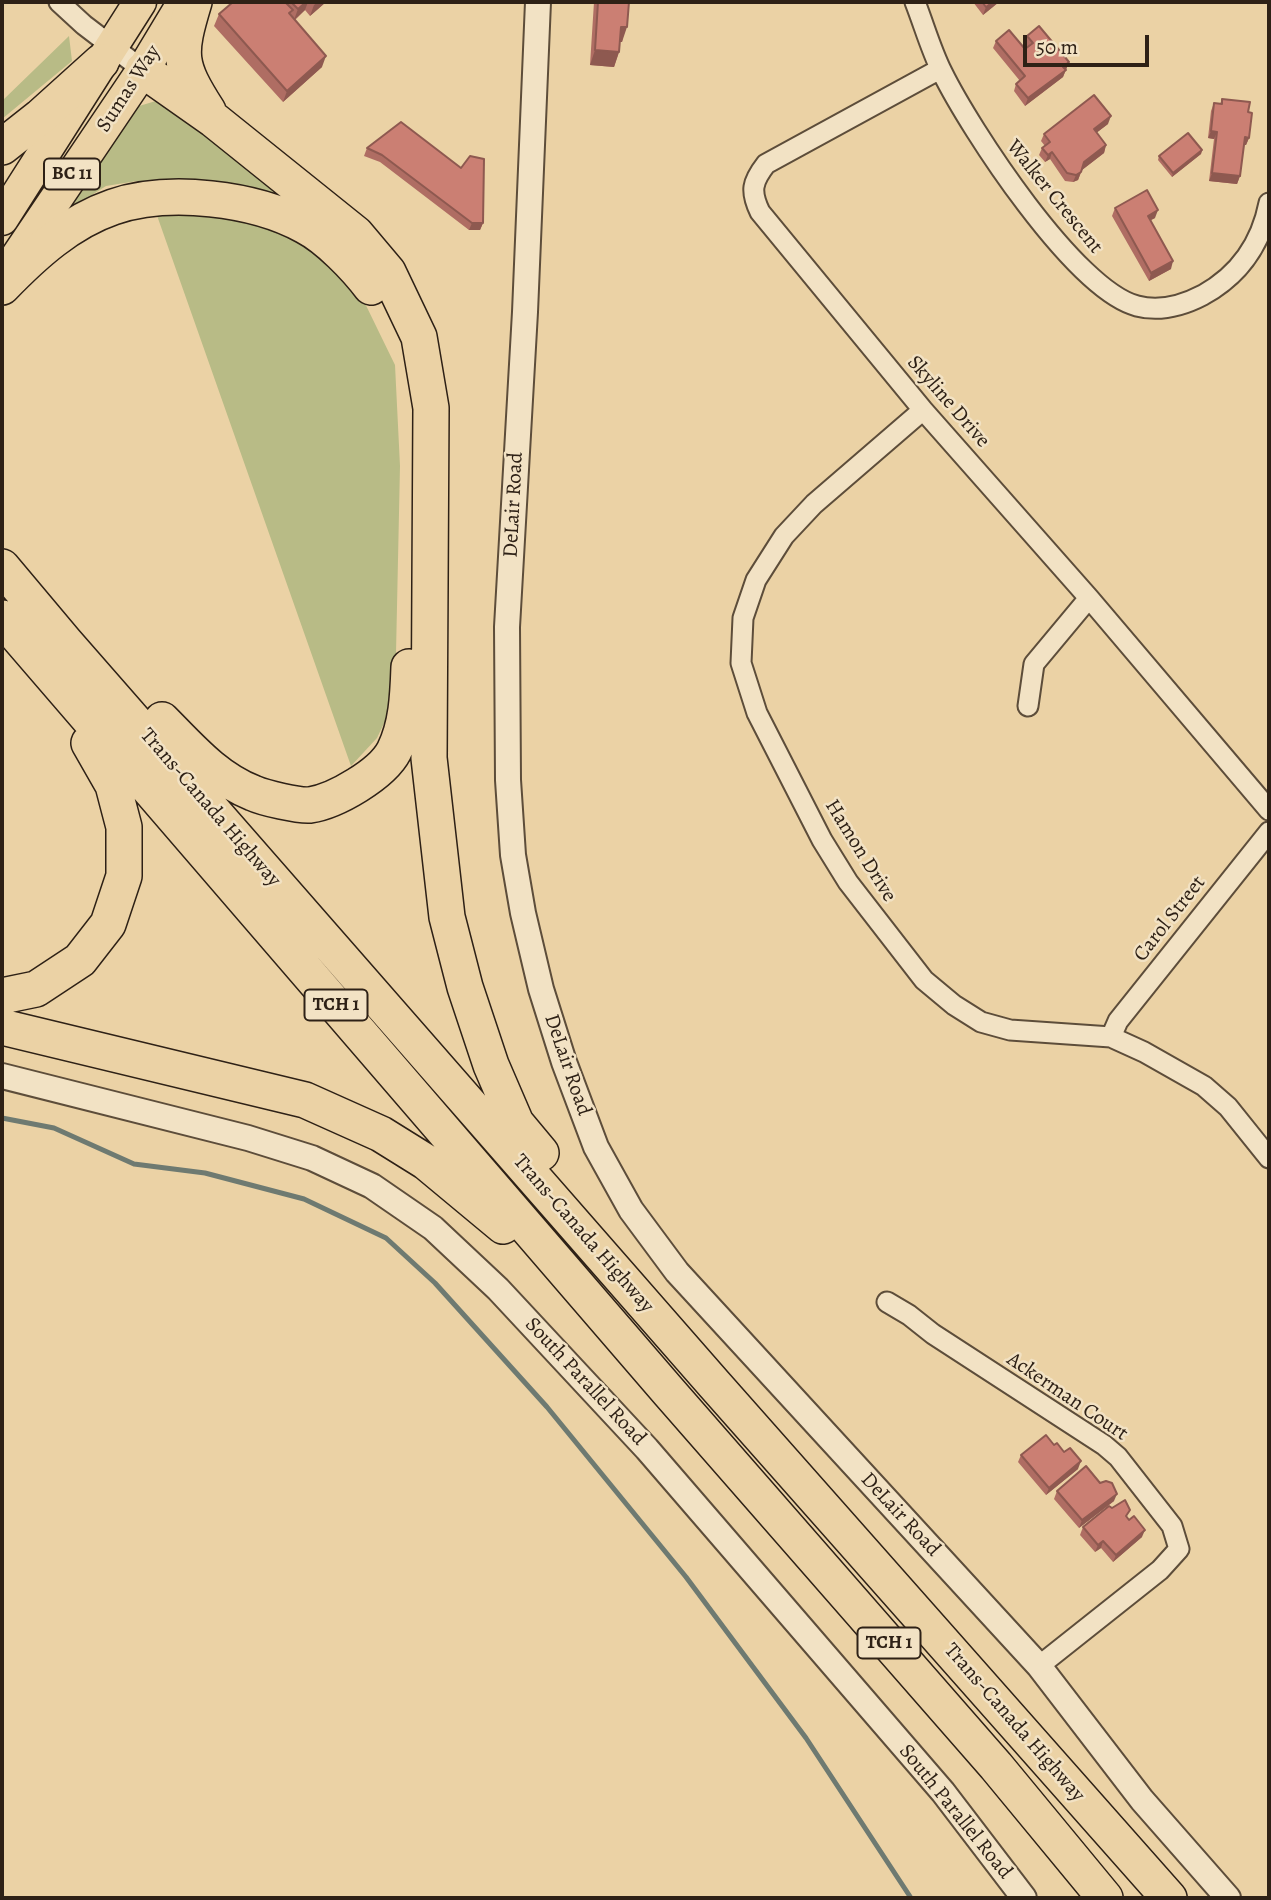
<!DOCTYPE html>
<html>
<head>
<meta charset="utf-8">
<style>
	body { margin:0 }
	#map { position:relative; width:1271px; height:1900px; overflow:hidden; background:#ebd2a5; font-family:Alegreya,serif }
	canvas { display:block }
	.frame { position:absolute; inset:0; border:4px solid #2e2116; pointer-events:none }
	.scale { position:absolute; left:1023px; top:35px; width:126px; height:32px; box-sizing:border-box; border:4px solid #2e2116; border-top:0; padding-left:9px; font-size:21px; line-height:24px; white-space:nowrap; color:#2e2116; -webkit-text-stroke:5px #f2e2c4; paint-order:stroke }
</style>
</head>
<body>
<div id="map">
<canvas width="1271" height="1900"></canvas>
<div class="frame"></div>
<div class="scale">50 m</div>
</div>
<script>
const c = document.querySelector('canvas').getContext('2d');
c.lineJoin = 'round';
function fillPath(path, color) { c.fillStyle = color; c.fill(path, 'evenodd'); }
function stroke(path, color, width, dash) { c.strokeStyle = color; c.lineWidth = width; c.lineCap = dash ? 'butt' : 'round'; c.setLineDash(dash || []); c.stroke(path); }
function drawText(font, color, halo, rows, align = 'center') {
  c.font = font + ' Alegreya,serif'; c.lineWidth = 5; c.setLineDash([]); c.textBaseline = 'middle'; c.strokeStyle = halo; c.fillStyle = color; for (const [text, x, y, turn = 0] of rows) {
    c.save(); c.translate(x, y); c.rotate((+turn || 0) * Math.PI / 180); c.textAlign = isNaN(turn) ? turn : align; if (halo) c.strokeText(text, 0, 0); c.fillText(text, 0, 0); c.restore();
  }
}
const green = new Path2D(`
	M69,36l3,25 -70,58v-18z
	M159,100l135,99 65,92 36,74 5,101 -5,234 -18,38 -26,28 -197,-559 -17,-26 -31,5 -41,26 71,-105z`);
const stream = new Path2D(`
	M2,1118l52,10 80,36 71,9 99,26 82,39 49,45 112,124 139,170 120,161 105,160`);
const minor = new Path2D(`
	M59,2l25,23 59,45
	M915,2c9,23 16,48 27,70 28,57 133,218 195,234 23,6 45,0 66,-11 36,-20 58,-51 66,-92
	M940,69l-174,95c-14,18 -16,27 -6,48l163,198 166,188 180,212
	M923,410l-109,94 -30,32 -28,44 -13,38 -2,45 16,50 65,127 26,42 76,98 30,25 27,17 29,8 101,7 33,15 60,34 24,21 41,51
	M1028,706l6,-42 55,-66
	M1111,1037l7,-16 151,-189
	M887,1302l22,13 24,19 171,111 14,12 54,69 7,23 -19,21 -121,96`);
const tertiary = new Path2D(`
	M538,2l-13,310 -18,315 1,153 5,75 10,58 18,76 23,73 32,85 35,63 46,62 362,394 103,134 86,98
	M2,1076l246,62 64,20 60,28 61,42 65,61 149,160 296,343 81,106`);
const trunk = new Path2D(`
	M2,219l138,-217
	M8,270l135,-200 41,-68`);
const motorway = new Path2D(`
	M194,2c-16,53 -16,62 14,109
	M143,70l71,50 142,114 32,38 31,65 12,71 -2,350 18,159 18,70 26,78 25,58 25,30
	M2,147l38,-30 61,-55
	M2,287c32,-33 67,-65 111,-80 56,-19 141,-9 192,19 23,12 51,41 66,61
	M2,567l63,75 650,743 454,513
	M2,618l667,774 327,374 109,132
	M162,720c28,28 53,58 91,73 11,5 46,13 57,12 26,-4 72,-31 84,-54 13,-26 14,-56 15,-84
	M2,996l34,-7 44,-29 28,-36 16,-48v-49l-11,-42 -24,-42
	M2,1027l303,73 76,34 45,28 77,64`);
const wall = new Path2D(`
	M233,2h93l-16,14 -5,-6 -10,10 27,47 -39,35 -69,-76 5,-12z
	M594,2h35l-7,40h-2l-1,10 -5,15 -24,-2z
	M973,2h26l-16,13z
	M1027,36l42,26 -6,15 -38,29 -11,-15 2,-7 4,-3 -27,-33 3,-7 29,8 2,-2 -3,-4z
	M1222,99l26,13 1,26 -3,7h-2l-4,31 -3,8 -28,-3 5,-42 -6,-1 3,-27 3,-8 6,1z
	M401,122l82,101 -3,7h-11l-89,-68 -16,-6 3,-8z
	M1108,124l-12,9 10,12 -2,8 -22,17 -4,10 -5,2 -8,-1 -15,-22 -5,3 -6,-7 3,-7 3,-2 -4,-5 3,-7z
	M1202,150l-1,4 -29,23 -14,-17 1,-4z
	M1115,208l40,10 -4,2 20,49 -22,12 -37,-65z
	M1054,1445l24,24 -32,26 -28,-33 3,-7z
	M1057,1491l57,10 -35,27 -25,-29z
	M1127,1518l15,19 -29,25 -12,-14 -6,4 -15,-17 3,-8z`);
const shadedWall = new Path2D(`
	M306,2h2l-3,8 -11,10 4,-11z
	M318,2h8l-16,14 4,-11z
	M993,2h6l-16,13 3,-8z
	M621,27h6l-5,15h-6z
	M595,50l24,2 -5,15 -24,-2z
	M326,56l-4,11 -39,35 4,-11z
	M1069,62l-6,15 -38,29 3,-8z
	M1111,116l-3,8 -17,13 3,-8z
	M1211,131l6,1 -3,7 -6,-1z
	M1245,137l4,1 -3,7h-4z
	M1106,145l-2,8 -22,17 2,-8z
	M1202,150l-1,4 -29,23 1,-4z
	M1052,152l-2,7 -5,3 3,-7z
	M1081,172l-3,8 -5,2 3,-7z
	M1212,173l28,3 -3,8 -28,-3z
	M1158,210l-3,8 -10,5 3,-7z
	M472,223h11l-3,7h-11z
	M1173,261l-2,8 -22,12 2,-8z
	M1081,1461l-3,8 -32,26 3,-7z
	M1117,1494l-3,7 -35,27 3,-8z
	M1145,1530l-3,7 -29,25 3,-7z
	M1103,1541l-2,7 -6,4 3,-7z`);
const building = new Path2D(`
	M233,2h52l8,8 -4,3 37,43 -39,35 -68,-77z
	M291,2h15l-8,7z
	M598,2h31l-2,25h-6l-2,25 -24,-2z
	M982,2h11l-7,5z
	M1039,26l30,36 -6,5 3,3 -38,28 -12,-14 9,-8 -29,-35 13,-11 16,19 8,-6 -6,-7z
	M1094,95l17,21 -17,13 12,16 -22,17 -3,10 -5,3 -9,-2 -15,-21 -4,3 -6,-7 8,-6 -6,-8z
	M1222,99l28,3 -2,10 4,1 -3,25 -4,-1 -5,39 -28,-3 5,-41 -6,-1 3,-28 8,1z
	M401,122l60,46 9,-12 14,3 -1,64h-11l-90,-68 -15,-7z
	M1188,133l14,17 -29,23 -14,-17z
	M1147,190l11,20 -10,6 25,45 -22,12 -36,-65z
	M1046,1435l8,10 3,-2 7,9 6,-4 11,13 -32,27 -28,-33z
	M1086,1466l14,17 6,-2 6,2 5,11 -35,26 -25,-29z
	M1125,1500l5,10 -4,6 3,4 5,-4 11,14 -29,25 -13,-14 -5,4 -15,-18 26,-21 3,2z`);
const shields = [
	[72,174,56],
	[336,1005,63],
	[889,1643,63]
];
const shieldNames = [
	["BC 11",72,174],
	["TCH 1",336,1005],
	["TCH 1",889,1643]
];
const streetNames = [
	["Sumas Way",129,89,-57],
	["Walker Crescent",1054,197,51],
	["Skyline Drive",948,402,49],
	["DeLair Road",514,505,-87],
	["Trans-Canada Highway",210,808,49],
	["Hamon Drive",860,851,58],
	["Carol Street",1170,919,-52],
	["DeLair Road",567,1065,71],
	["Trans-Canada Highway",583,1234,49],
	["South Parallel Road",585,1382,47],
	["Ackerman Court",1067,1397,34],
	["DeLair Road",900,1515,47],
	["Trans-Canada Highway",1014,1723,49],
	["South Parallel Road",955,1812,51]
];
fillPath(green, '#b8bb86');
stroke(stream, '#6e7a71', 5);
stroke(minor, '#5d4d3a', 23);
stroke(tertiary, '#5d4d3a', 28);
stroke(trunk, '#2e2116', 35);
stroke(motorway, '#2e2116', 38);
stroke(minor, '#f2e2c4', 19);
stroke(tertiary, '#f2e2c4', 24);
stroke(trunk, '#ebd2a5', 32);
stroke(motorway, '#ebd2a5', 35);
fillPath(wall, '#af6d63');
fillPath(shadedWall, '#8e5950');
fillPath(building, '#cb7f73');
stroke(building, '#8e5950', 2);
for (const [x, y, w] of shields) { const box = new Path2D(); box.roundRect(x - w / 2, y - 15.5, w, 31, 5); c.fillStyle = '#f2e2c4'; c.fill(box); stroke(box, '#2e2116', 2); }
drawText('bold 19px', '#2e2116', null, shieldNames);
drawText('21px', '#2e2116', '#f2e2c4', streetNames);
</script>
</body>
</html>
